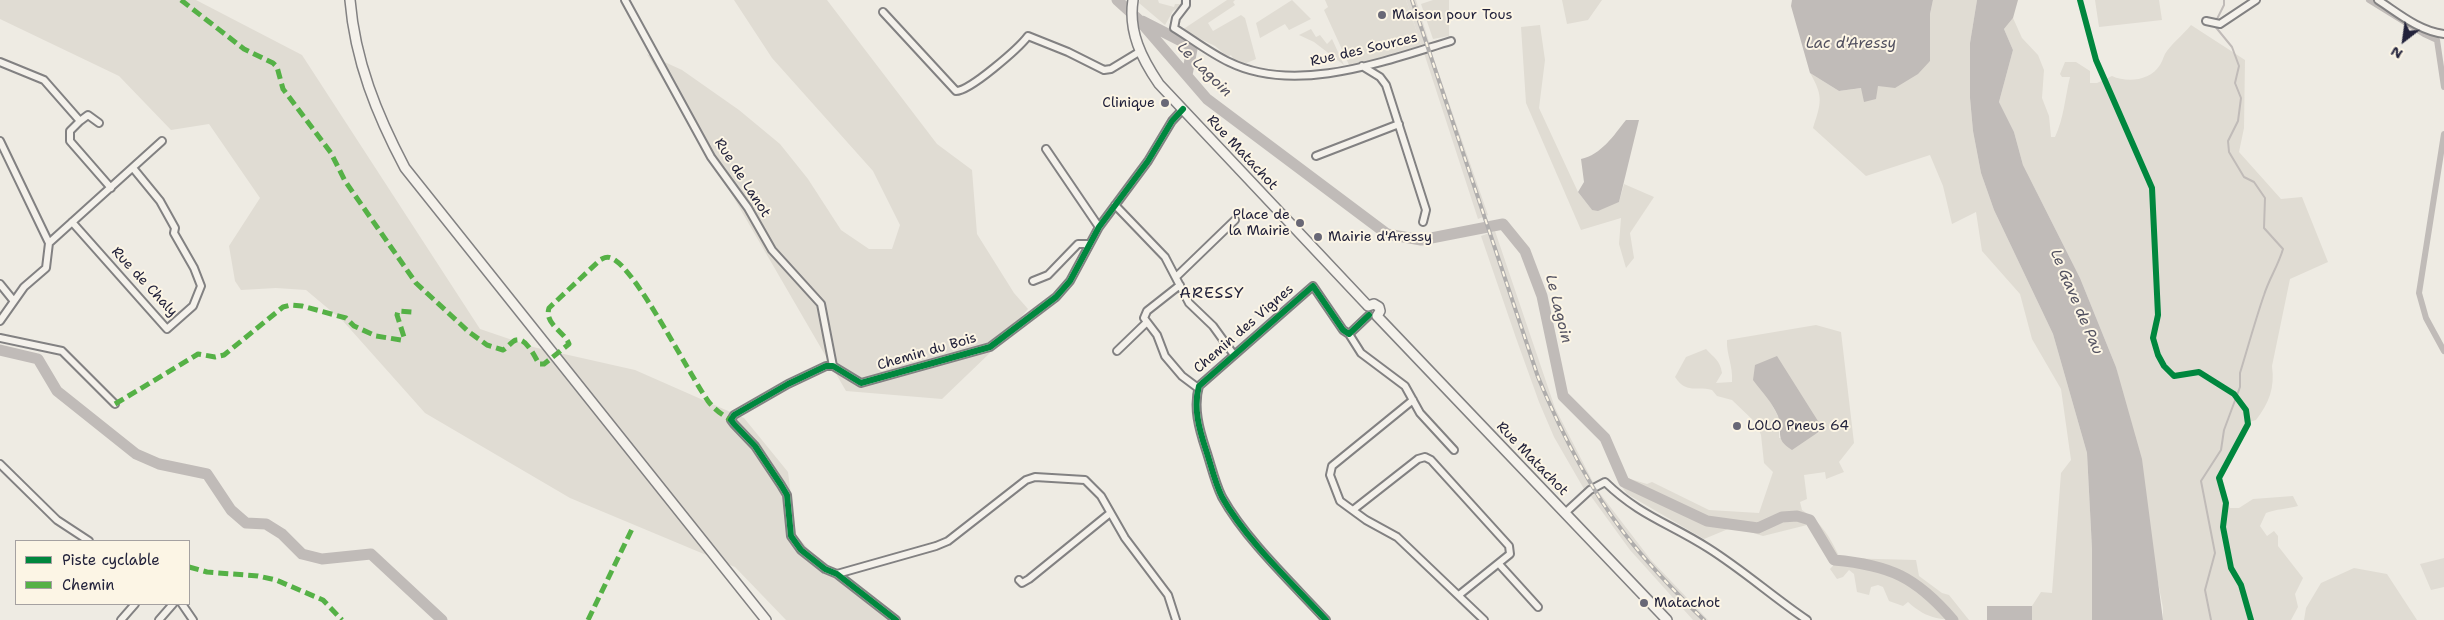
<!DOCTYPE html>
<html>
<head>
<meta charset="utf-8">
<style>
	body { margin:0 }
	#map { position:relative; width:2444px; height:620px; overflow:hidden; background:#eeebe3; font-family:"Shantell Sans",sans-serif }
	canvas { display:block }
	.legend { position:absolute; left:15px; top:540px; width:175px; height:65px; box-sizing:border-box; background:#fcf5e5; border:1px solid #a5a1a1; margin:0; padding:6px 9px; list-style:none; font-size:15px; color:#22223b }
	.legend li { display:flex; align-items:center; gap:10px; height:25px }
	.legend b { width:25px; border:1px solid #a5a1a1 }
	.north { position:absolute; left:2379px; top:15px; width:50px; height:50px; -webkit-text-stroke:4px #fcf5e5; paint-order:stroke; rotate:210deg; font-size:14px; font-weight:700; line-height:20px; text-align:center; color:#22223b }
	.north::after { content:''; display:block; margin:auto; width:18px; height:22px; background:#22223b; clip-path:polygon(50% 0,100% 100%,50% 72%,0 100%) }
</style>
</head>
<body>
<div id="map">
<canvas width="2444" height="620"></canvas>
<ul class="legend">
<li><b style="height:6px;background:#00873e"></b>Piste cyclable</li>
<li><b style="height:6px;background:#55b146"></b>Chemin</li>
</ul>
<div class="north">N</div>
</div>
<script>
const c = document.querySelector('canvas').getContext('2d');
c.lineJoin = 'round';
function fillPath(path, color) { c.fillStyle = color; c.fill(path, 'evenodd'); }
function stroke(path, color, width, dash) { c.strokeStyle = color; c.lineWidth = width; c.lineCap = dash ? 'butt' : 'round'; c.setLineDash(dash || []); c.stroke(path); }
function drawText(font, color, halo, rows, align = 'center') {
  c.font = font + ' "Shantell Sans",sans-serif'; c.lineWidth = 4; c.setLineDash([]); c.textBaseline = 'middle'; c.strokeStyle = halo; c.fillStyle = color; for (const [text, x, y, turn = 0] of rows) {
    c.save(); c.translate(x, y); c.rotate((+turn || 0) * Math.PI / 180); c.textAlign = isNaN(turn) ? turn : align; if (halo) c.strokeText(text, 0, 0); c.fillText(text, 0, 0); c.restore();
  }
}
const built = new Path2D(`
	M1406,0h10l14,45 -8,2z
	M1431,51l57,164 -10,4 -54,-166z
	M1495,231l60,177 39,76 -10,5 -30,-52 -15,-35 -23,-64 -35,-102z
	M1598,491l53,69 57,60h-15l-63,-70 -40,-55z
	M2444,558v29l-13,3 -11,-26z`);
const green = new Path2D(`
	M0,0h196l106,55 178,274 53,18 102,23 109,48 44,54 8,63 26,29 23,13 55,43h-114l-51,-53 -165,-69 -145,-85 -82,-92 -37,-31 -30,-2 -35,2 -6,-9 -6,-35 31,-48 -51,-74 -38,6 -52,-54 -119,-57z
	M734,0h93l110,144 35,26 5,64 37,59 14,16 -35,41 -51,49 -96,-8 -129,-222 -70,-115 35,16 57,40 41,34 28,35 33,51 28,19h23l8,-24 -27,-54 -101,-113z
	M1140,0h18l1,3 15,4 1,-3h5l1,-4h3l-1,5 -10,6 -8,14 -26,-22z
	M1227,0h8l-2,2 2,3 -27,18 5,8 28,-16 4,3 11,41 -14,6 -7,-3 -4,-7 -3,2 -13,-11 -33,-16z
	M1292,0l19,19 -22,11 -4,-6 -25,14 -4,-15z
	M1325,0h81l16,47 -72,20 -26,-57 4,-3z
	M1433,0h16v36l-16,3 -12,-35z
	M1562,0h40l-14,20 -21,4z
	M1933,0h44l-7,43v55l3,33 8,42 13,37 59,124 34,119 5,96v71h-60v-14l9,-14 11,1 9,-120 10,-13 -10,-71 -29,-50 -12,-45 -38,-43 -6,-39 -24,12 -9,-38 -13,-31 -64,21 -53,-48c8,-25 11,-31 -3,-55l29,18 38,-5 53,-25v-47z
	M2095,0h64l3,20 -63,7z
	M2013,18l9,20 16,17 6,15 -2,28 7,18 2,21h4c9,-19 10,-40 15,-60h-8l-2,-3 5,-12h11l14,9v12h7l15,-7c15,7 38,5 48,-11 2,-3 3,-7 5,-11 6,-10 18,-19 26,-29l54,35 -1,68 -5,24 42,47 21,-2 26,65 -38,17 -18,87c3,22 -3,37 -16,54l-7,2 -30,53 1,7 10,26h9l14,-9 40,-3 5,10c-11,3 -22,3 -32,7l-6,13 7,10 7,-5 4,5v10l25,32 -8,16 3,13 -7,13h-128v-12l-47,-241 -36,-89 -57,-113 -9,-33 -15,-30 14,-52 -9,-21z
	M1540,25l5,35 -6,48 39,84 14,18 27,-8 5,-18 30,13 -24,36 4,25 -8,10 -7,-24 2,-26 -40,12 -55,-127 -5,-76z
	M1311,29l5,8 4,-2 7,9 5,-5 12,26 -30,-23 -15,-7z
	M1816,325l25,7 13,111 -15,19 5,10 -18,7 -1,-7 -21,3 3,24 -7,3 2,8c20,13 28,27 38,48l76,2 3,16 23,17 7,2 20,25c-28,0 -41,0 -61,-18l-5,4 -14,-5 -6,-14 -5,-2 -7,2 -2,8 -12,-3 -3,-18 -5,-4 -6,7 -6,2 -7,-10 10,-11 -33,-33 -44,11 -30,-9 -29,12 -77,-45 -9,-13 9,-3 20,6 5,-2 57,28 50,3 14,-41 -9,-9 -3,-28 -5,-12 -24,-23 -15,-4 -5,-6c-16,-5 -25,5 -37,-13l11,-20 20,-8c8,9 14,11 16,24l-6,10 16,-1c1,-17 -6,-29 -5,-42zM1765,392l54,41 -40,5v-20z
	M2354,568l33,6 30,46h-113l2,-12 15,-25z`);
const water = new Path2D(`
	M1792,0h141l-3,14v47l-12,13 -23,14 -17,-2 -2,13 -12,3 -3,-14 -22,3 -29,-18 -19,-67z
	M1977,0h41l-5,18 -9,11 9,21 -14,52 15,30 9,33 57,113 36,89 26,92 21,161h-71v-71l-5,-96 -34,-119 -59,-124 -13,-37 -8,-42 -3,-33v-55z
	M1626,120h13l-20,82 -21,9 -6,-1 -14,-18 6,-10 -3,-23c20,-4 33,-24 45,-39z
	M1777,356l46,73 -31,21c-19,-12 -8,-18 -14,-34 -6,-14 -16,-24 -25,-36l2,-15z
	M1987,606h45v14h-45z`);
const stream = new Path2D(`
	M2216,21l8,-16v-5
	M2211,620l-6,-30 10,-37 -14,-72 20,-31 3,-20 16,-43v-14c8,-26 15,-52 24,-78 5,-16 14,-29 19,-46l-19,-21 1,-30 -11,-16 -10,-5 -15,-25 -1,-11 10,-20 3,-23 -6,-15 4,-17 -7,-19 -18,-22`);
const canal = new Path2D(`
	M2369,0l55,34 13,6 7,47
	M2444,134l-25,159 7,25 18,33`);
const river = new Path2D(`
	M1117,0l21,19 69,80 180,135 34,6 82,-16 22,27 17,45 21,100 42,42 19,44 83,39 51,7 24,-11 15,-1 13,4 24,40c56,5 82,17 119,60
	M1142,21l47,24 3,4 -5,26
	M0,350l38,9 19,32 79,63 23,10 48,10 24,36 15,13 20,1 16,10 20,20 20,5 49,-5 71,66`);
const minor = new Path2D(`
	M625,0l86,157 37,51 24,42 49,54 12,62
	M1186,0v5l-10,13 -2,10c18,11 36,25 55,34 67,33 156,-1 222,-21
	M2378,0c20,13 41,31 66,34
	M883,12l73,79c14,0 63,-43 72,-55l40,16 36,18 7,-1 28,-17
	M2206,21l14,3 36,-24
	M0,62l44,18 36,41 -10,10v10l41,47
	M1362,66l18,11 6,8 40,125 -3,12
	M80,121l8,-6 11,8
	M0,141l49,102
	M1046,149l53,78
	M1316,156l83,-32
	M1115,205l50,52 24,46 24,23 21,29
	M72,222l95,107 26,-23 8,-20 -7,-18 -20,-35 1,-5 -15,-27 -27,-33
	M1176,277l59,-57
	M1033,281l15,-6 30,-31h10
	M0,284l13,16
	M1180,285l-33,26 -3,7 13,17 8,21 17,20 16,12
	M0,321l24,-34 22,-19 3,-25 113,-102
	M1349,334l12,19 44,33 15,27 34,37
	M0,338l62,13 53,53
	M1117,351l29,-28
	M1413,400l-81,66 -2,9 10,26 26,19 31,17 87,83
	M0,464l57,56 32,21
	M1353,510l65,-51 7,-2 6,3 78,86 1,8 -51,41
	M1565,513l25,-23 15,-8c35,34 64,41 103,66 35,22 65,49 99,72
	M1499,564l39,43
	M837,574l99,-28 12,-5 78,-61 9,-3 50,3 16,16 24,42 43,57 8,25
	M1019,580l3,3 7,-4 80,-65
	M182,604l11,16
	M121,620l14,-16
	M159,620l14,-16
	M896,620l-59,-46 -12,-5 -24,-19 -10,-14 -4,-41 -6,-10 -26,-39 -21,-22 -3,-4 3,-5 54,-31 38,-18h7l28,17 129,-36 66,-50 14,-16 29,-54 49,-66 24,-40 11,-12
	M1326,620c-34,-37 -80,-80 -104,-123 -7,-14 -11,-32 -16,-47 -7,-21 -13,-43 -7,-64l114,-100 30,44 6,4 20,-19`);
const secondary = new Path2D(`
	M350,0c5,61 27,115 55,168l361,452
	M1133,0c-5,32 9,59 26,84l209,222
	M1368,306l6,-2 5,3 1,4 -3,5
	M1377,316l290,304`);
const rail = new Path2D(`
	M1412,0l126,377c23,55 50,109 86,156 24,31 52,60 80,87`);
const quiet = new Path2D(`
	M181,0l63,49 29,14 4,4 6,22 48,64 14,28 71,102 53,49 18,13 16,5c4,-2 9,-9 13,-10 10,-3 19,17 23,24h5l25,-20c-5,-13 -25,-20 -20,-36l51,-48c4,-2 6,-4 11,-2 23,7 79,118 97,143 6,8 14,14 23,19
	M115,404l83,-50 17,3 9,-2 59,-48 8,-2 11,1 44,12 8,8 22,10 25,4 3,-3 -7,-22 1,-4 14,1
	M189,567l18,5 51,4 18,4 47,20 19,20
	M588,620l45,-93`);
const cycleway = new Path2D(`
	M2080,0l16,60 56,128 6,127 -5,23 5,17 6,11 10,10 25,-4 35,22 12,16 2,14 -29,54 7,25 -3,24 8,41 10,17 10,35
	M896,620l-59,-46 -12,-5 -24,-19 -10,-14 -4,-41 -6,-10 -26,-39 -21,-22 -3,-4 3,-5 54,-31 38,-18h7l28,17 129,-36 66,-50 14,-16 29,-54 49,-66 24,-40 11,-12
	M1326,620c-34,-37 -80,-80 -104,-123 -7,-14 -11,-32 -16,-47 -7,-21 -13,-43 -7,-64l114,-100 30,44 6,4 20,-19`);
const markers = [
	[1382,15,5,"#696876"],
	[1165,103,5,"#696876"],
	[1300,223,5,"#696876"],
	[1318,237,5,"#696876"],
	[1737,426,5,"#696876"],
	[1644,603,5,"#696876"]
];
const poiNames = [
	["Maison pour Tous",1392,15],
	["Clinique",1155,103,"right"],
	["Place de",1290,215,"right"],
	["la Mairie",1290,231,"right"],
	["Mairie d'Aressy",1328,237],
	["LOLO Pneus 64",1747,426],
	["Matachot",1654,603]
];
const streetNames = [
	["Rue des Sources",1364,50,-13],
	["Rue Matachot",1242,153,47],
	["Rue de Lanot",742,178,57],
	["Rue de Chaly",144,282,47],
	["Chemin des Vignes",1244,329,-41],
	["Chemin du Bois",927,352,-16],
	["Rue Matachot",1532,459,46]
];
const waterNames = [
	["Lac d'Aressy",1851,44],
	["Le Lagoin",1204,70,45],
	["Le Gave de Pau",2076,302,67],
	["Le Lagoin",1558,309,76]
];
const quarterNames = [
	["ARESSY",1212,294]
];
fillPath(built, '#e0dcd4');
fillPath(green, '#e0dcd3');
fillPath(water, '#c0bbb8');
stroke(stream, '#c0bbb8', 2);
stroke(canal, '#c0bbb8', 6);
stroke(river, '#c0bbb8', 11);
stroke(minor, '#828182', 10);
stroke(secondary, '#828182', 12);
stroke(minor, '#f4f1eb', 6);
stroke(secondary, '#f4f1eb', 9);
stroke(rail, '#afadac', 4);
stroke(rail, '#fcf5e5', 2, [5.5]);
stroke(quiet, '#55b146', 5, [10, 5]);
stroke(cycleway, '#00873e', 6);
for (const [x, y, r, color] of markers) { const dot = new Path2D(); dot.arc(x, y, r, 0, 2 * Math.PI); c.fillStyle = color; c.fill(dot); stroke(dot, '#fcf5e5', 2); }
drawText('14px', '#22223b', '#fcf5e5', poiNames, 'left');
drawText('14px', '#22223b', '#fcf5e5', streetNames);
drawText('italic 15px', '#525160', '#fcf5e5', waterNames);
c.letterSpacing = '1px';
drawText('16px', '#22223b', '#fcf5e5', quarterNames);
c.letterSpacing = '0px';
</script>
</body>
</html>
